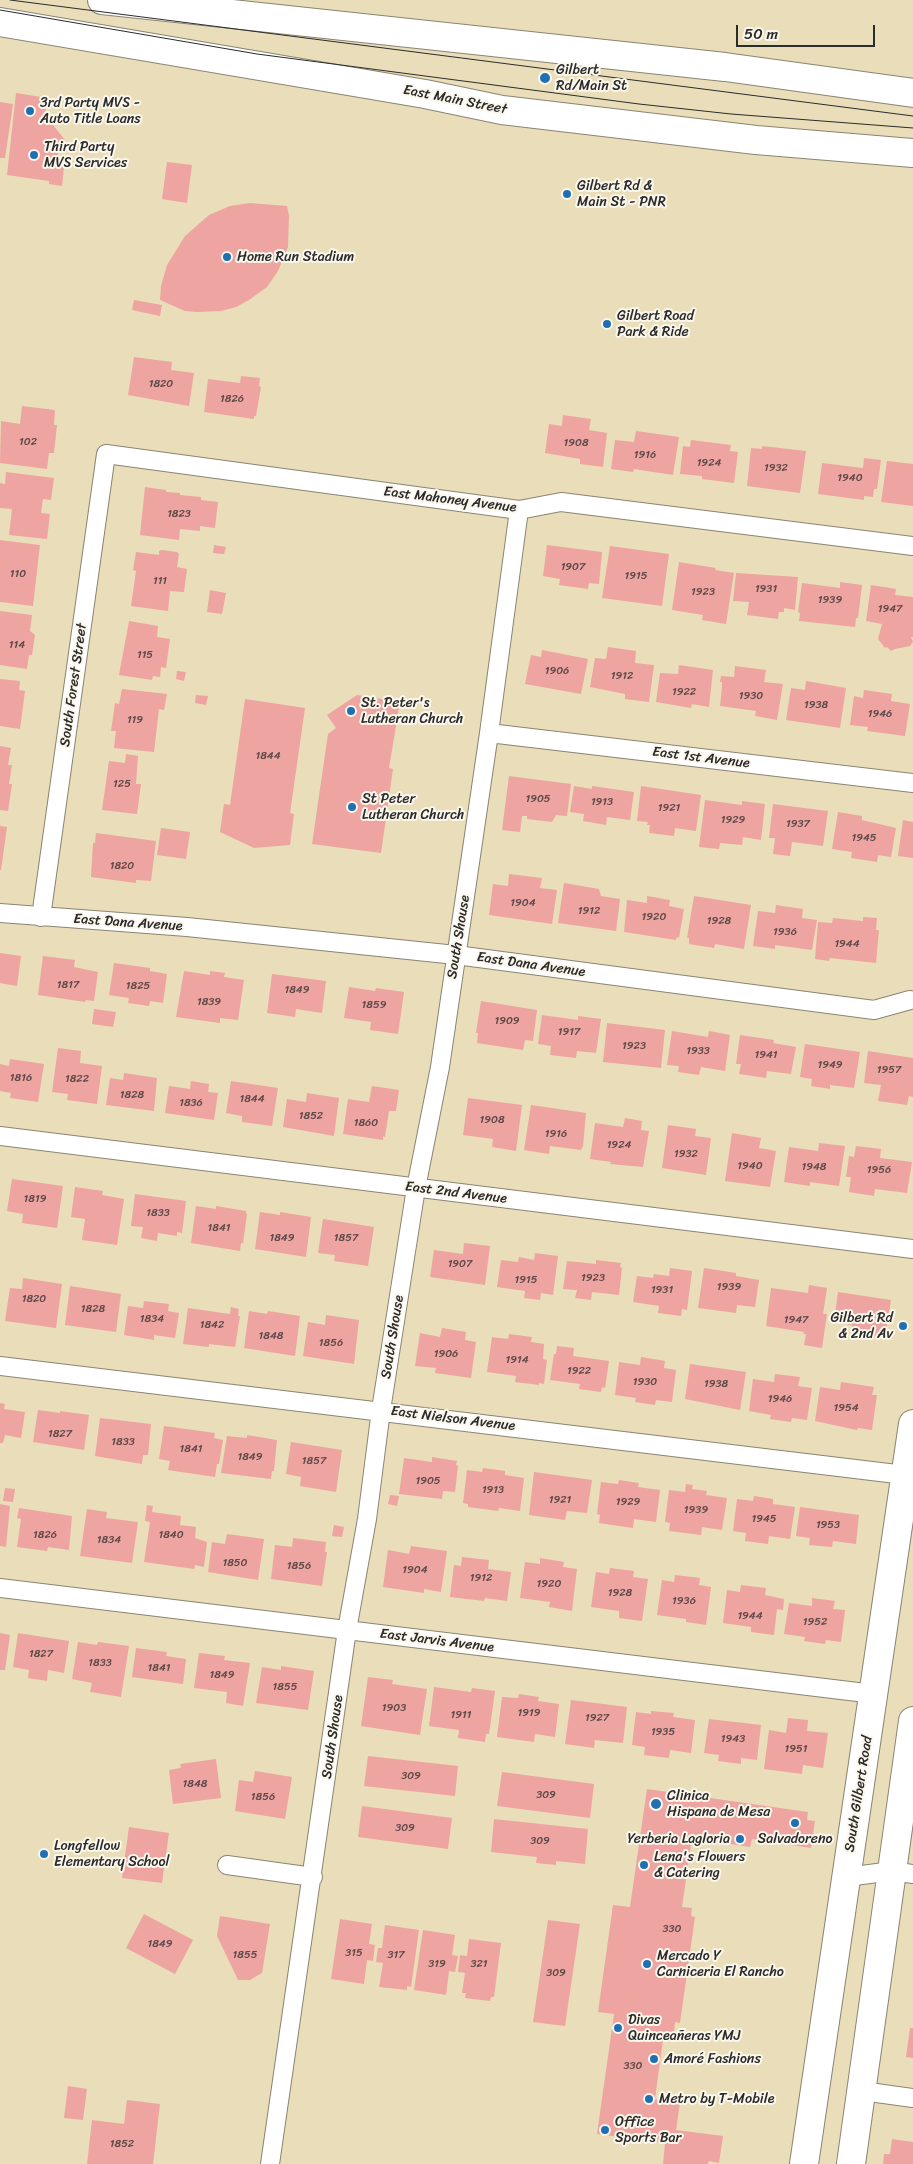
<!DOCTYPE html>
<html>
<head>
<meta charset="utf-8">
<style>
	body { margin:0 }
	#map { position:relative; width:913px; height:2164px; overflow:hidden; background:#e9deb9; font-family:Sriracha,sans-serif }
	canvas { display:block }
	.scale { position:absolute; left:736px; top:25px; width:139px; height:22px; box-sizing:border-box; border:2px solid #2b2b2b; border-top:0; padding-left:6px; font-size:15px; line-height:18px; white-space:nowrap; color:#2b2b2b; -webkit-text-stroke:4px #fbf7ec; paint-order:stroke }
</style>
</head>
<body>
<div id="map">
<canvas width="913" height="2164"></canvas>
<div class="scale">50 m</div>
</div>
<script>
const c = document.querySelector('canvas').getContext('2d');
c.lineJoin = 'round';
function fillPath(path, color) { c.fillStyle = color; c.fill(path, 'evenodd'); }
function stroke(path, color, width, dash) { c.strokeStyle = color; c.lineWidth = width; c.lineCap = dash ? 'butt' : 'round'; c.setLineDash(dash || []); c.stroke(path); }
function drawText(font, color, halo, rows, align = 'center') {
  c.font = font + ' Sriracha,sans-serif'; c.lineWidth = 4; c.setLineDash([]); c.textBaseline = 'middle'; c.strokeStyle = halo; c.fillStyle = color; for (const [text, x, y, turn = 0] of rows) {
    c.save(); c.translate(x, y); c.rotate((+turn || 0) * Math.PI / 180); c.textAlign = isNaN(turn) ? turn : align; if (halo) c.strokeText(text, 0, 0); c.fillText(text, 0, 0); c.restore();
  }
}
const building = new Path2D(`
	M16,93l31,5 -3,25 9,2 12,15 -6,5 -3,21 8,1 -2,19 -13,-2v-3l-42,-6z
	M0,102l13,2 -8,54h-5z
	M167,162l25,3 -5,38 -25,-4z
	M250,203l37,3 2,10 -1,31 -10,24 -11,16 -18,13 -13,7 -15,4 -24,1 -12,-1 -25,-11 1,-14 6,-21 18,-29 24,-21 21,-9z
	M134,300l28,5 -2,11 -28,-6z
	M134,357l38,5 -1,8 23,3 -5,33 -61,-11z
	M241,376l19,2 -1,8 2,1 -5,29h-2v3l-50,-7 4,-33 32,4z
	M22,406l33,4 -1,15h3l-3,28h-5l-2,16 -47,-6 1,-42 19,3z
	M563,415l28,4 -2,11 18,3 -4,34 -23,-3v-5l-35,-6 4,-29 13,2z
	M636,431l43,6 -6,38 -39,-6 -1,3 -22,-3 4,-29 19,2z
	M691,440l40,5 -1,6 8,1 -4,31 -32,-4v-3l-22,-2 3,-28 7,1z
	M762,446l44,5 -6,42 -53,-7 4,-38 11,1z
	M864,458l17,2 -4,29h-3l-1,8 -9,-1v4l-46,-6 4,-31 41,5z
	M887,461l26,3v42l-32,-4z
	M6,472l48,6 -3,22 -8,-1 -2,14 9,1 -3,25 -38,-4 3,-26 -12,-1v-25l5,1z
	M145,487l21,3v2l14,1v2l21,2v3l17,2 -3,26 -15,-2v5l-20,-2 -1,11 -39,-5z
	M0,540l40,5 -7,61 -33,-4z
	M214,545l12,2 -2,7 -11,-1z
	M547,545l55,7 -3,32 -10,-1 -1,6 -29,-4 1,-6 -17,-3z
	M610,546l59,8 -7,52 -60,-8z
	M162,550l15,2 2,2 -2,13 10,2 -3,23 -14,-1 -2,20 -37,-5 5,-35 -3,-1 3,-18 23,3v-4z
	M679,562l37,6 -1,2 19,3 -8,51 -24,-4 1,-5 -31,-5z
	M736,573l62,4 -3,33 -11,-2v4h-5l-1,7 -31,-4 2,-13 -16,-1z
	M840,582l22,3 -4,33h-2l-1,9 -56,-6 1,-8 -2,-1 4,-29 38,5z
	M871,585l25,4 -1,6 18,2v40h-2l2,5 -3,4 -15,3 -4,2 -4,-4 -2,1 -7,-9 4,-15 -16,-3z
	M210,590l16,3 -4,21 -15,-2z
	M0,611l32,4 -2,16 5,4 -3,20h-3l-2,14 -27,-4z
	M129,621l29,5 -1,11 13,2 -4,29 -5,-1 -1,10 -7,-1 -1,4 -33,-5z
	M608,647l28,4 -1,12 19,2 -5,37 -24,-3v-5l-35,-7 5,-29 11,1z
	M542,650l46,9 -7,35 -56,-10 6,-29 10,2z
	M679,665l34,5 -4,37 -17,-3 -1,4 -35,-6 4,-29 18,1z
	M735,666l31,4 -2,12 19,2 -6,36 -22,-4 1,-5 -36,-5 2,-20v-4h-2l1,-6 13,1z
	M177,671l9,1 -2,9 -8,-2z
	M0,679l20,2 -1,9 6,1 -5,38 -20,-3z
	M806,681l40,7 -6,40 -54,-8 5,-32 14,2z
	M122,689l45,5 -3,16 -5,-1 -5,43 -40,-4 2,-17h-5l4,-28 4,1z
	M864,690l28,4 -1,7 19,3 -5,32 -38,-5 1,-4 -18,-2 4,-29 9,2z
	M196,695l12,1 -2,9 -11,-2z
	M357,695l43,7 -11,66 4,1 -12,84 -69,-9 16,-110 8,-6 -9,-13z
	M245,699l60,9 -15,105 4,1 -4,31 -36,3 -34,-16 4,-28 6,1z
	M0,746l11,2 -3,17h4l-3,19h3l-4,27 -8,-1z
	M126,754l12,2 -2,28h5l-4,30 -35,-4 7,-49 16,2z
	M509,776l62,8 -4,32 -11,-1 -4,7 -25,-3v-3h-5l-2,16 -18,-2z
	M574,786l18,3v-3l42,6 -4,28 -23,-3 -1,8 -23,-4 1,-7 -14,-2z
	M641,786l60,9 -5,36 -21,-3 -1,8 -25,-3 1,-8h-3l1,-3 -11,-1z
	M705,800l37,5v-4l23,3 -4,36 -18,-3 -1,8 -22,-2 -1,6 -20,-2z
	M773,804l55,7 -5,35 -31,-4 -2,14 -17,-2 2,-16h-6z
	M838,812l24,4v4l34,8 -5,29 -13,-2 -1,7 -26,-4 1,-6 -20,-3z
	M903,820l10,2v36l-15,-2z
	M0,826l7,1 -6,43h-1z
	M161,828l29,4 -4,27 -29,-4z
	M96,833l60,8 -5,40 -15,-1v3l-45,-6 2,-34h2z
	M509,874l33,4 -2,10 17,2 -5,34 -63,-9 4,-31 15,2z
	M564,883l35,6 2,7 19,3 -4,32 -58,-8z
	M647,896l23,4 -1,6 15,3 -5,29 -2,-1 -1,3 -52,-8 3,-32 20,3z
	M694,896l57,9 -7,44 -29,-5 -1,4 -25,-4v-6h-2z
	M776,905l27,4 -1,9 15,2 -5,30 -37,-5v4l-22,-3 5,-35 17,2z
	M863,917l14,1 -1,12h3l-3,33 -46,-5 -1,3 -14,-2 3,-37 14,1 1,-5 30,3z
	M0,953l21,3 -4,30 -17,-3z
	M43,956l32,4 -1,7 24,5 -4,29 -8,-1 -1,2 -47,-7z
	M114,963l36,5v3l17,3 -4,29 -13,-2 -1,5 -21,-3 1,-5 -20,-3z
	M184,971l26,4v-4l15,2 -1,4 20,3 -6,40 -18,-2v5l-44,-6z
	M272,974l54,7 -4,32 -26,-4 -1,8 -28,-4z
	M349,987l26,4 1,-3 28,4 -6,42 -28,-4 1,-8 -27,-4z
	M481,1001l56,9 -4,31 -8,-1 -2,10 -46,-7 1,-10h-2z
	M94,1009l22,3 -3,15 -21,-3z
	M542,1015l36,5v-4l23,3 -5,34 -19,-2 -1,7 -26,-3 1,-9 -13,-2z
	M607,1023l58,7 -4,38 -58,-6z
	M672,1031l36,6 1,-6 21,4 -5,36 -24,-4 -2,8 -21,-3 1,-6 -12,-1z
	M740,1035l34,5 -1,3 23,4 -5,27 -24,-3 -1,7 -27,-4 2,-10h-5z
	M805,1044l55,8 -6,36 -24,-3v4l-19,-3 1,-7 -12,-2z
	M58,1048l23,3 -1,12 22,3 -5,38 -30,-4 1,-6 -16,-2z
	M868,1051l45,7v39l-4,-1 -2,9 -29,-4 3,-16 -17,-2z
	M10,1059l34,5 -6,38 -28,-4 1,-5 -11,-2v-27l9,2z
	M124,1073l33,5 -3,33 -48,-6 4,-27 13,2z
	M191,1081l18,3 -1,8 10,1 -4,27 -49,-7 4,-27 21,3z
	M231,1081l47,7 -6,38 -30,-4v-6l-16,-3z
	M372,1086l27,4 -3,21h-7l-4,26 -2,-1v4l-40,-6 5,-35 21,3z
	M307,1093l32,5 -5,38 -51,-9 4,-28 19,3z
	M468,1098l54,7 -6,46 -24,-4 1,-8 -30,-4z
	M531,1105l55,8 -3,33 -2,4 -31,-4 -1,8 -25,-4z
	M625,1118l17,3 -1,9 8,1 -6,36 -33,-3 1,-2 -21,-3 5,-36 28,4z
	M668,1125l28,4 -1,7 16,2 -5,37 -44,-7z
	M732,1133l29,5 -2,10 17,3 -6,36 -45,-6z
	M819,1143l26,3 -6,40 -29,-4v4l-26,-4 5,-35 29,4z
	M856,1146l25,3 -1,9 32,4 -5,31 -32,-4 -1,7 -25,-4 2,-15h-5l3,-21 5,1z
	M12,1179l51,7 -6,42 -35,-5 1,-9 -16,-3z
	M75,1187l28,4 -1,4 22,4 -7,46 -35,-5 3,-21 -14,-2z
	M135,1194l51,7 -4,32 -5,-1v4l-19,-3 -1,8 -16,-3 2,-11 -12,-1z
	M196,1206l20,3v-3l30,5v2l1,1 -4,29h-2l-1,8 -49,-8z
	M260,1212l20,3v-3l31,5 -5,40 -51,-8z
	M323,1219l51,8 -6,39 -34,-5 1,-6 -17,-2z
	M464,1243l26,3 -5,39 -55,-8 4,-27 29,4z
	M535,1253l23,3 -5,39 -12,-2 -1,7 -16,-2 1,-7 -28,-4 4,-27 17,2 1,-5 15,3z
	M596,1260l25,3 -1,4 2,1 -3,27 -27,-3 -1,8 -16,-2 2,-8 -14,-1 4,-28 29,3z
	M670,1268l22,3 -5,39 -5,-1 -1,7 -23,-3 1,-7 -26,-4 4,-26 16,2 1,-4 15,2z
	M704,1268l32,5v3l23,4 -4,27 -18,-2 -1,8 -38,-5z
	M23,1278l39,6 -6,44 -51,-7 5,-33 12,1z
	M809,1285l18,3 -4,26h4l-5,34 -18,-3 2,-11h-3l1,-2 -38,-6 5,-38 37,5z
	M70,1286l51,8 -5,38 -51,-7z
	M838,1292l53,8 -6,38 -34,-5 1,-8 -18,-3z
	M144,1301l25,3 -1,7 11,2 -4,25 -21,-3v5l-30,-5 4,-29 15,2z
	M231,1307l8,2 -1,7h2l-5,31 -26,-3v3l-26,-3 5,-36 42,6z
	M249,1311l18,3 1,-3 32,5 -5,40 -51,-8z
	M326,1315l33,5 -5,44 -51,-8 5,-34 17,3z
	M442,1328l24,4 -1,8 11,2 -5,36 -36,-5 1,-5 -21,-2 5,-33 20,4z
	M509,1334l23,3 -1,5 13,2 -1,15 4,1 -3,24 -5,-1v2l-24,-3 1,-6 -29,-4 5,-35 16,2z
	M557,1346l17,2 -1,8 36,5 -4,27 -3,-1 -1,5 -22,-3 1,-5 -30,-4 4,-26h2z
	M641,1357l24,4 -1,7 12,2 -4,32 -16,-2 -1,5 -20,-3 1,-4 -21,-3 4,-33 21,3z
	M690,1364l56,8 -6,38 -55,-11z
	M775,1374l25,3 -2,9 14,2 -5,32 -15,-2 -1,4 -21,-3 1,-4 -22,-4 4,-32 21,3z
	M841,1382l33,5 -2,8h5l-5,35 -14,-2 -1,2 -42,-9 5,-34 20,3z
	M0,1403l5,1 -1,5 21,3 -4,26 -16,-3 -2,8h-3z
	M38,1410l22,3v-2l29,4 -5,35 -51,-8z
	M100,1418l51,6 -3,31h-5l-1,9 -47,-8z
	M164,1426l51,7 -1,5 9,2 -4,24h-2l-2,13 -47,-7 2,-9 -11,-2z
	M247,1435l30,5 -3,31h-2l-1,8 -50,-6 6,-37 20,2z
	M291,1442l51,8 -6,42 -36,-6 1,-9 -15,-3z
	M432,1457l25,4 -1,4 2,1 -3,26 -12,-1 -1,8 -43,-5 5,-36 28,4z
	M483,1468l22,3v4l19,3 -4,33 -21,-3 -1,3 -30,-4v-3l-5,-1 4,-33 15,2z
	M534,1472l58,8 -5,33 -20,-2 -2,9 -36,-5z
	M619,1480l20,3 -1,4 22,3 -4,32 -22,-3 -1,9 -34,-5 1,-8 -3,-1 4,-32 17,2z
	M686,1484l7,1 -1,4 15,2 -1,4 21,3 -5,32 -20,-3 -1,8 -32,-4 1,-8 -5,-1 4,-32 16,2z
	M5,1488l10,1 -2,13 -10,-1z
	M390,1495l9,1 -2,10 -9,-2z
	M754,1496l19,3v5l22,3 -5,32 -21,-3 -1,8 -23,-3 1,-8 -13,-2 4,-32 16,2z
	M0,1504l10,2 -4,41 -6,-1z
	M147,1505l6,1 -1,6 29,4 -1,9 16,2 -1,11 12,4 -3,25 -9,-2 -1,4 -50,-7 6,-40 -5,-1z
	M800,1507l59,8 -3,29 -23,-3 -1,6 -23,-2 1,-7 -14,-2z
	M19,1508l53,8 -3,34 -21,-3 -1,4 -30,-4 4,-28 -4,-1z
	M87,1509l20,3 -1,6 32,4 -6,41 -52,-7z
	M334,1525l10,2 -2,10 -10,-1z
	M227,1534l37,5 -6,41 -50,-8 4,-30 13,2z
	M293,1538l33,4 -1,10h2l-5,34 -51,-7 4,-34 17,2z
	M411,1546l36,5 -6,41 -17,-3v4l-41,-6 5,-37 21,4z
	M462,1557l27,3 -1,9 23,3 -4,29 -22,-3 -1,3 -34,-4 4,-32 7,1z
	M540,1558l24,4 -1,5 14,2 -5,42 -23,-4 1,-5 -30,-4 5,-36 15,2z
	M610,1568l24,3 -1,6 15,2 -6,42 -23,-3v-7l-28,-4 5,-35 13,2z
	M675,1575l25,3 -1,7 12,2 -5,38 -20,-3v-3l-29,-4 5,-35 12,2z
	M741,1585l25,3 -1,7 19,4 -1,11 -6,-1 -3,26 -23,-3v-5l-28,-4 4,-33 13,2z
	M812,1598l23,3 -2,8 12,1 -4,32 -15,-2 -1,4 -21,-3 1,-4 -21,-3 5,-31 23,3z
	M0,1633l10,2 -5,35h-5z
	M18,1633l51,8 -5,32 -16,-3 -1,11 -19,-3 1,-8 -16,-3z
	M78,1642l19,3 1,-3 31,4 -8,51 -31,-5 2,-9 -20,-4z
	M136,1648l31,4 -1,4 20,3 -3,25 -51,-7z
	M199,1653l26,3 -1,4 26,3 -7,43 -17,-3 1,-11 -33,-4z
	M281,1666l33,5 -6,39 -52,-7 6,-36 19,3z
	M368,1677l25,3 -1,4 35,5 -7,46 -59,-9z
	M434,1687l37,5 1,-4 23,3 -6,43h-3l-1,8 -27,-4 1,-8 -30,-4z
	M519,1694l20,3 -1,4 21,3 -4,33 -20,-3 -1,8 -37,-5 5,-40 16,1z
	M571,1700l56,7 -4,36 -28,-3 -1,8 -29,-4z
	M651,1711l23,2 -1,4 22,3 -4,33 -21,-3 -1,8 -25,-3 1,-8 -13,-2 4,-33 15,2z
	M788,1718l20,2 -1,11 21,2 -5,35 -20,-3 -1,9 -38,-5 5,-39 17,3z
	M709,1719l52,6 -4,35 -16,-2v6l-23,-3 1,-6 -15,-2z
	M368,1756l90,10 -3,30 -91,-10z
	M216,1759l5,39 -48,6 -4,-34 12,-2 -1,-4z
	M255,1771l37,6 -7,42 -50,-8 4,-31 14,2z
	M502,1772l92,12 -4,34 -93,-12z
	M647,1789l161,23 -1,8 8,1 -4,27 -59,-9 -2,8 -58,-9 -10,69 10,1 -1,8 4,1 -15,106 -5,-1 -1,11 -10,-1 -9,67 25,4 -4,27 47,6 -4,27 -10,-2 -1,3h-45l2,-21 -68,-9 17,-120 -16,-2 15,-107 17,2z
	M362,1806l90,12 -4,31 -90,-12z
	M494,1819l94,10 -3,35 -29,-3v4l-20,-2 1,-6 -46,-5z
	M129,1827l40,6 -7,50 -40,-5z
	M144,1914l49,26 -18,34 -49,-26z
	M220,1916l50,8 -8,49 -12,7h-12l-21,-44z
	M340,1919l32,5 -3,20 6,1 -2,16 -6,-1 -3,24 -33,-5z
	M548,1920l32,4 -15,102 -32,-4z
	M385,1925l34,5 -8,57 -4,-1v4l-28,-3 4,-24 -7,-1 2,-14h4z
	M423,1930l32,5 -3,20 6,1 -3,16 -6,-1 -3,24 -32,-5z
	M469,1939l32,4 -7,54h-3l-1,4 -25,-3 1,-5h-4l3,-20 -7,-1 2,-17 7,1z
	M910,2028h3v30l-7,-1z
	M68,2086l19,3 -4,31 -19,-2z
	M127,2100l33,4 -7,60h-66l5,-44 32,4z
	M892,2139l21,3v22h-30l1,-10h6z`);
const street = new Path2D(`
	M489,733l424,50
	M0,913l187,14 269,28 418,55 36,-10
	M41,917l65,-463 413,56 42,-8 352,44
	M0,1136l913,113
	M0,1366l905,109
	M0,1588l874,106
	M227,1865l86,12
	M847,1877l45,-6 21,3
	M862,2091l51,7
	M270,2164l77,-534 20,-111 14,-109 35,-222 24,-121 49,-334 30,-223`);
const primary = new Path2D(`
	M102,0l623,67 188,26
	M0,22l425,72 77,16 254,30 157,13
	M804,2164l109,-740
	M851,2164l62,-443`);
const tram = new Path2D(`
	M10,0l903,116
	M0,10l257,44 382,50 92,10 182,14`);
const markers = [
	[545,78,6,"#1f6fb2"],
	[30,111,5,"#1f6fb2"],
	[34,155,5,"#1f6fb2"],
	[567,194,5,"#1f6fb2"],
	[227,257,5,"#1f6fb2"],
	[607,324,5,"#1f6fb2"],
	[351,711,5,"#1f6fb2"],
	[352,807,5,"#1f6fb2"],
	[903,1326,5,"#1f6fb2"],
	[656,1804,6,"#1f6fb2"],
	[795,1823,5,"#1f6fb2"],
	[740,1839,5,"#1f6fb2"],
	[44,1854,5,"#1f6fb2"],
	[644,1865,5,"#1f6fb2"],
	[647,1964,5,"#1f6fb2"],
	[618,2028,5,"#1f6fb2"],
	[654,2059,5,"#1f6fb2"],
	[649,2099,5,"#1f6fb2"],
	[605,2130,5,"#1f6fb2"]
];
const numberNames = [
	["1820",161,384],
	["1826",232,399],
	["102",28,442],
	["1908",576,443],
	["1916",645,455],
	["1924",709,463],
	["1932",776,468],
	["1940",850,478],
	["1823",179,514],
	["1907",573,567],
	["110",18,574],
	["1915",636,576],
	["111",160,581],
	["1931",766,589],
	["1923",703,592],
	["1939",830,600],
	["1947",890,609],
	["114",17,645],
	["115",145,655],
	["1906",557,671],
	["1912",622,676],
	["1922",684,692],
	["1930",751,696],
	["1938",816,705],
	["1946",880,714],
	["119",135,720],
	["1844",268,756],
	["125",122,784],
	["1905",538,799],
	["1913",602,802],
	["1921",669,808],
	["1929",733,820],
	["1937",798,824],
	["1945",864,838],
	["1820",122,866],
	["1904",523,903],
	["1912",589,911],
	["1920",654,917],
	["1928",719,921],
	["1936",785,932],
	["1944",847,944],
	["1817",68,985],
	["1825",138,986],
	["1849",297,990],
	["1839",209,1002],
	["1859",374,1005],
	["1909",507,1021],
	["1917",569,1032],
	["1923",634,1046],
	["1933",698,1051],
	["1941",766,1055],
	["1949",830,1065],
	["1957",889,1070],
	["1816",21,1078],
	["1822",77,1079],
	["1828",132,1095],
	["1844",252,1099],
	["1836",191,1103],
	["1852",311,1116],
	["1908",492,1120],
	["1860",366,1123],
	["1916",556,1134],
	["1924",619,1145],
	["1932",686,1154],
	["1940",750,1166],
	["1948",814,1167],
	["1956",879,1170],
	["1819",35,1199],
	["1833",158,1213],
	["1841",219,1228],
	["1849",282,1238],
	["1857",346,1238],
	["1907",460,1264],
	["1923",593,1278],
	["1915",526,1280],
	["1939",729,1287],
	["1931",662,1290],
	["1820",34,1299],
	["1828",93,1309],
	["1834",152,1319],
	["1947",796,1320],
	["1842",212,1325],
	["1848",271,1336],
	["1856",331,1343],
	["1906",446,1354],
	["1914",517,1360],
	["1922",579,1371],
	["1930",645,1382],
	["1938",716,1384],
	["1946",780,1399],
	["1954",846,1408],
	["1827",60,1434],
	["1833",123,1442],
	["1841",191,1449],
	["1849",250,1457],
	["1857",314,1461],
	["1905",428,1481],
	["1913",493,1490],
	["1921",560,1500],
	["1929",628,1502],
	["1939",696,1510],
	["1945",764,1519],
	["1953",828,1525],
	["1826",45,1535],
	["1840",171,1535],
	["1834",109,1540],
	["1850",235,1563],
	["1856",299,1566],
	["1904",415,1570],
	["1912",481,1578],
	["1920",549,1584],
	["1928",620,1593],
	["1936",684,1601],
	["1944",750,1616],
	["1952",815,1622],
	["1827",41,1654],
	["1833",100,1663],
	["1841",159,1668],
	["1849",222,1675],
	["1855",285,1687],
	["1903",394,1708],
	["1919",529,1713],
	["1911",461,1715],
	["1927",597,1718],
	["1935",663,1732],
	["1943",733,1739],
	["1951",796,1749],
	["309",411,1776],
	["1848",195,1784],
	["309",546,1795],
	["1856",263,1797],
	["309",405,1828],
	["309",540,1841],
	["330",672,1929],
	["1849",160,1944],
	["315",354,1953],
	["1855",245,1955],
	["317",396,1955],
	["319",437,1964],
	["321",479,1964],
	["309",556,1973],
	["330",633,2066],
	["1852",122,2144]
];
const poiNames = [
	["Gilbert",556,70],
	["Rd/Main St",556,86],
	["3rd Party MVS -",40,103],
	["Auto Title Loans",40,119],
	["Third Party",44,147],
	["MVS Services",44,163],
	["Gilbert Rd &",577,186],
	["Main St - PNR",577,202],
	["Home Run Stadium",237,257],
	["Gilbert Road",617,316],
	["Park & Ride",617,332],
	["St. Peter's",361,703],
	["Lutheran Church",361,719],
	["St Peter",362,799],
	["Lutheran Church",362,815],
	["Gilbert Rd",893,1318,"right"],
	["& 2nd Av",893,1334,"right"],
	["Clinica",667,1796],
	["Hispana de Mesa",667,1812],
	["Yerberia Lagloria",730,1839,"right"],
	["Salvadoreno",795,1839,"center"],
	["Longfellow",54,1846],
	["Elementary School",54,1862],
	["Lena's Flowers",654,1857],
	["& Catering",654,1873],
	["Mercado Y",657,1956],
	["Carniceria El Rancho",657,1972],
	["Divas",628,2020],
	["Quinceañeras YMJ",628,2036],
	["Amoré Fashions",664,2059],
	["Metro by T-Mobile",659,2099],
	["Office",615,2122],
	["Sports Bar",615,2138]
];
const streetNames = [
	["East Main Street",455,100,11],
	["East Mahoney Avenue",450,500,7],
	["South Forest Street",74,685,-82],
	["East 1st Avenue",701,758,7],
	["East Dana Avenue",128,923,4],
	["South Shouse",459,937,-81],
	["East Dana Avenue",531,965,8],
	["East 2nd Avenue",456,1193,7],
	["South Shouse",393,1337,-81],
	["East Nielson Avenue",453,1419,7],
	["East Jarvis Avenue",437,1641,7],
	["South Shouse",333,1737,-82],
	["South Gilbert Road",859,1794,-81]
];
fillPath(building, '#eea4a0');
stroke(street, '#8a8472', 20);
stroke(primary, '#8a8472', 30);
stroke(street, '#fff', 18);
stroke(primary, '#fff', 28);
stroke(tram, '#2b2b2b', 1);
for (const [x, y, r, color] of markers) { const dot = new Path2D(); dot.arc(x, y, r, 0, 2 * Math.PI); c.fillStyle = color; c.fill(dot); stroke(dot, '#fbf7ec', 2); }
drawText('11px', '#5c4948', null, numberNames);
drawText('14px', '#2b2b2b', '#fbf7ec', poiNames, 'left');
drawText('14px', '#2b2b2b', '#fbf7ec', streetNames);
</script>
</body>
</html>
